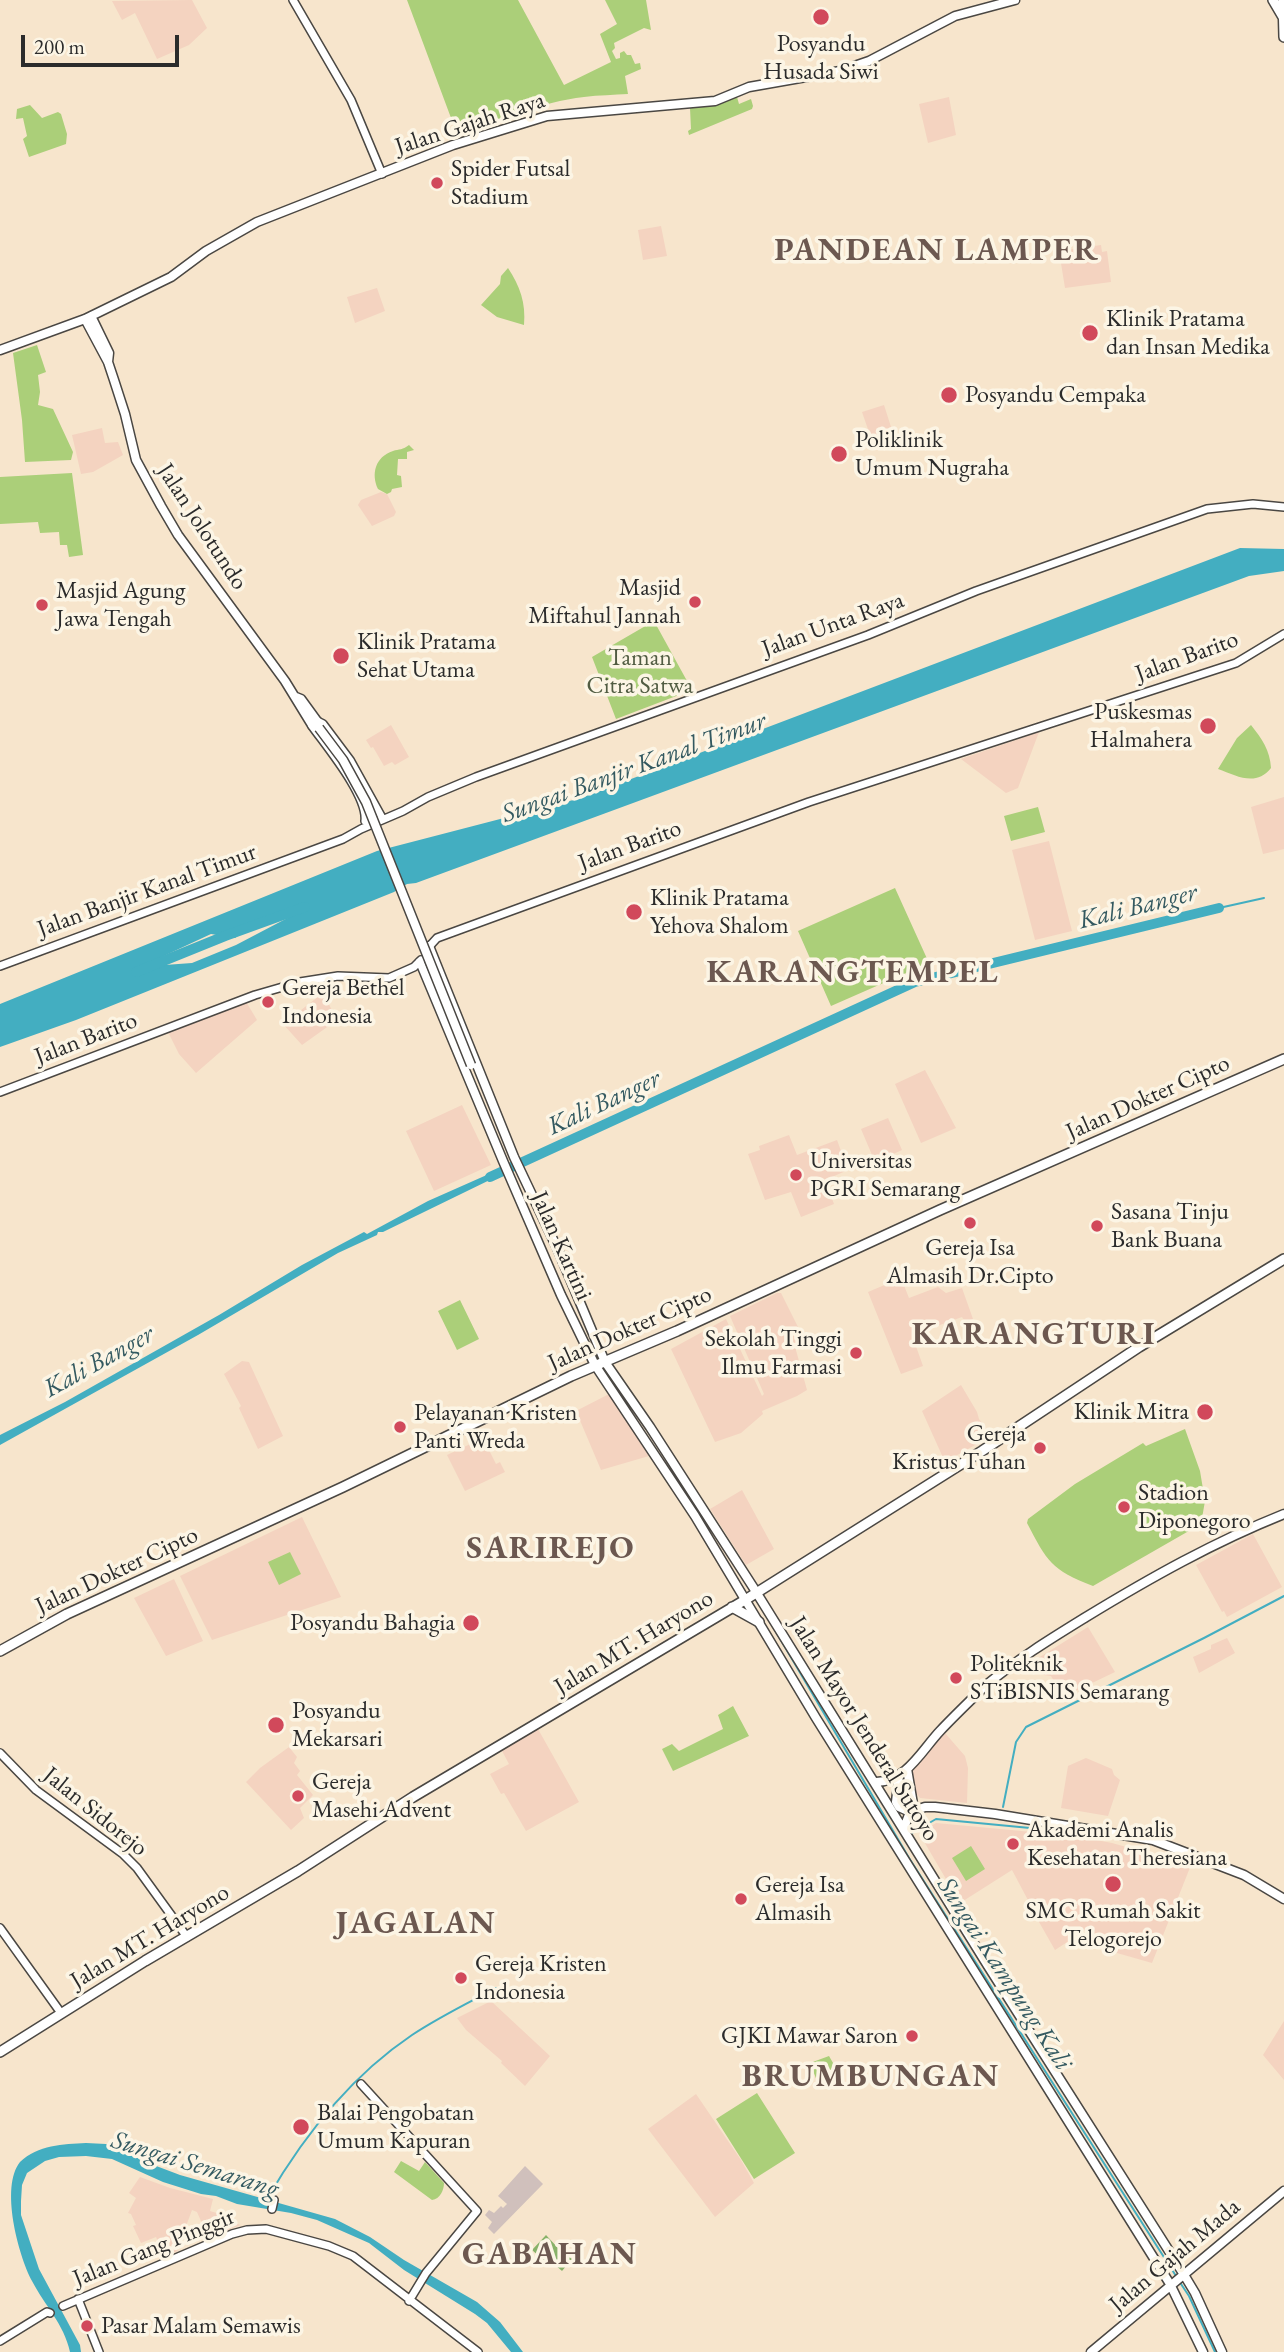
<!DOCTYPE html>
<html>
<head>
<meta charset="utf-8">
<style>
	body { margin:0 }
	#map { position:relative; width:1284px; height:2352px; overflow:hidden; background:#f7e5cc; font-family:"EB Garamond",serif }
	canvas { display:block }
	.scale { position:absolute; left:21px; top:35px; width:158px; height:32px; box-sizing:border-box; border:4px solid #2b2b2b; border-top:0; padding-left:9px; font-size:21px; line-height:24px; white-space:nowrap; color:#2b2b2b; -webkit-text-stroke:5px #fcf5e5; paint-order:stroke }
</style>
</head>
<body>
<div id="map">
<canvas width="1284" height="2352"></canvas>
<div class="scale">200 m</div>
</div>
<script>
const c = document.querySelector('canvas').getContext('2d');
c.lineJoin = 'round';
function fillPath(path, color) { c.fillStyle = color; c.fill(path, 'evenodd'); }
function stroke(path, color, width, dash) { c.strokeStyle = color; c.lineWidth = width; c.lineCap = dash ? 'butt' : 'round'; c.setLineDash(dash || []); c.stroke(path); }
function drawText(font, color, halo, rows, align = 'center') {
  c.font = font + ' "EB Garamond",serif'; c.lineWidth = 7; c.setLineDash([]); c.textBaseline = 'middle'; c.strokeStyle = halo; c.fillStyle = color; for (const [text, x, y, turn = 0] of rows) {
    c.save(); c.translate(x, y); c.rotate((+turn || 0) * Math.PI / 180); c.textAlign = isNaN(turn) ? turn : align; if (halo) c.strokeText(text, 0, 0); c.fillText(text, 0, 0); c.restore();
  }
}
const built = new Path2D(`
	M192,0l15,28 -18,17 -32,14 -22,-46 -13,7 -10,-19z
	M949,97l7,38 -28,8 -9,-39z
	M661,226l6,30 -24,4 -5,-30z
	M1101,245l1,7 5,-1 4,31 -46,6 -6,-37z
	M377,288l8,23 -30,12 -8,-26z
	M884,405l8,25 -21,8 -9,-26z
	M102,428l3,15 13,-1 5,13 -30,17 -12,2 -9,-39z
	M381,492l6,2 9,18 -2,4 -22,10 -14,-21 3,-5z
	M391,725l18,32 -14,8 -3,-3 -8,4 -11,-19 -2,1 -5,-8z
	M1039,732l-21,56 -12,5 -45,-34z
	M1284,797v52l-21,5 -12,-47z
	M1049,841l23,90 -37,9 -23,-90z
	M323,993l14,27 -35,25 -19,-21z
	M245,1000l12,20 -61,53 -17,-19 -11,-22z
	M925,1070l31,58 -35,15 -26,-59z
	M462,1105l29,60 -57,26 -28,-60z
	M888,1118l14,32 -27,12 -14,-33z
	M789,1135l8,20 40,-15 11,30 -23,10 9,24 -33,13 -10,-25 -26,8 -17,-46 12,-4 -1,-4z
	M901,1278l8,20 29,-11 8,6 16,-5 11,31 -8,3 -3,-5 -50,18 11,31 -22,8 -33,-82z
	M777,1293h4l24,48 -11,2 13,47 -10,6 -35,15 1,3 -22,19 -26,9 -44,-93 55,-30 36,77 2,-2 -34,-78z
	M242,1361l7,1 34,74 -25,13 -19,-41 2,-2 -17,-32z
	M961,1385l16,27 2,7 12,17 -46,26 -23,-51z
	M609,1394l40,62 -48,14 -25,-59z
	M483,1438l13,26 4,-2 5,10 -40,19 -18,-36z
	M742,1490l32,59 -28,16 -36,-56z
	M302,1517l39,80 -129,43 -32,-64z
	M1253,1534l29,53 -55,30 -3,-6 -2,1 -26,-47z
	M174,1579l29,62 -37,15 -32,-58z
	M1088,1627l27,45 -52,25 -12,-21 -7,-1 -9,-15z
	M1227,1638l8,15 -36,20 -6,-16 18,-8v-4z
	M538,1729l41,73 -53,29 -22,-38 -3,1 -11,-20 19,-10 -8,-15z
	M945,1733l20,23 3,12 -1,35 -47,-5 -6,-7 -4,-14 2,-6z
	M289,1747l8,10 -3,6 6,8 -3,4 16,20 -13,13 4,10 -13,12 -45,-48 14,-14z
	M1086,1758l26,11 2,6 6,5 -12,36 -47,-8 7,-42z
	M936,1823l139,13 37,7 79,22 -39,98 -49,-14 -14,-21 -34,22 -16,-28 2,-18 -12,-2 -17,-32 -52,33 -41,-70z
	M491,2001l59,55 -25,30 -24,-23 1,-2 -36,-31 -9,-12z
	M1284,2021v59l-21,-25z
	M696,2094l45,66 13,23 -39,34 -67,-88z
	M140,2177l30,11 43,11 -3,12 17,5 -1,5 15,4 -33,12 -11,-25 -5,-2 -10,27 -9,-2 2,4 -2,1 5,11 -14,5 -8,-19 -15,6 -8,-17 3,-1 -5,-11 -3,-1 8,-15 -7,-5z`);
const industrial = new Path2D(`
	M525,2166l18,18 -49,50 -6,-6 4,-6 -7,-7 4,-5 5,3 7,-7 2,2 4,-4 -9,-8z`);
const green = new Path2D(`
	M407,0h111l46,85 47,-23 -11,-28 17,-10 -12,-24h41l5,30 -7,-2 -30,15 1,5 -3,3 4,8 4,-1v-5l4,-2 3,4h4l4,9 5,-1 1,6 -16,7 3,18c-14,1 -29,1 -44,3 -43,5 -86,23 -127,37z
	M735,93l5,2 -3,2 2,7 12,-5 2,7 -1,3 -63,26 -1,-4 3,-2 -1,-21 8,-6z
	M30,105l12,13 16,-6 3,2 6,20 -1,10 -37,13 -6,-18 4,-3 -4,-18 -7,1 1,-10z
	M508,268c12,18 18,35 16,57l-27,-8 -16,-12 19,-21 1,-8z
	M37,345l9,27 -8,3 2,17 -2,13 15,4 20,43 -2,8 -46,2 -3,-42 -9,-67z
	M409,445l5,5 -7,2v7h-9l-1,16 4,1 1,11 -10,2 -1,3 -4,2 -9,-5c-7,-15 -3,-32 15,-38 6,-2 10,-1 16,-6z
	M72,473l11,82 -14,2 -2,-12h-7l-1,-13 -19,1 -2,-11 -38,2v-47z
	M654,621l38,69 -76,29 -24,-62z
	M1251,725c11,14 19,25 20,43 -15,19 -34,8 -53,1l19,-31z
	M1038,807l7,25 -34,9 -7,-25z
	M895,888l34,75 -98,43 -33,-75z
	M460,1300l19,39 -22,11 -19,-39z
	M1185,1429l15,42 5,30 -4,23 -108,62c-42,-16 -46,-25 -66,-63l1,-4 47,-35 68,-41 3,3z
	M290,1552l11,22 -22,11 -11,-23z
	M733,1706l16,30 -76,35 -11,-22 10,-5 7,7 44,-22 -5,-14z
	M971,1846l14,23 -19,12 -14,-23z
	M829,2056l11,19 -21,11 -9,-23z
	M757,2093l38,60 -41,26 -38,-60z
	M401,2161l18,10 6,-9 19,21c0,7 -4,16 -12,17l-38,-28z`);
const forest = new Path2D(`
	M546,2235l12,13 14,11 -10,12 -9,-8 -3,3 -18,-16z`);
const water = new Path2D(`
	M1240,548l44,1v22l-35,5 -833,307 -9,1 -13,8 -318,128 -76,27v-43l377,-153 204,-53zM291,911l6,2 -61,32 -44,18 -41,3 -14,5 1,-3 73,-34 24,4 21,-15 15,-2z
	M498,1170l2,5 -117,57h-5l-1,3 -39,18 -140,82 -198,110v-10l65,-33 154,-87 83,-50 62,-33 3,2 61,-33z
	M86,2143l20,1 45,20 29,11 155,44 35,18 34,23 73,42 23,20 23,30h-12l-24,-29 -12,-9 -71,-44 -35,-27 -52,-23 -26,-7 -54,-9 -21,-8 -15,-2 -38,-12 -51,-23 -26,-3 -27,1 -14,4 -18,12 -5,12 -1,16v14l18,54 41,76 1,7h-11c-6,-28 -25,-46 -38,-71 -14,-27 -32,-94 -12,-119 18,-17 43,-18 66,-19z`);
const stream = new Path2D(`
	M1219,908l45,-10
	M765,1613l144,245 267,418
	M1003,1807l13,-65 10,-15 178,-89 80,-42
	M912,1833l24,-14 115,11
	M267,2199c36,-62 84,-123 145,-164 27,-18 56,-32 84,-47
	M1179,2281l10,15 26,56`);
const river = new Path2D(`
	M136,972l89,-36 80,-29
	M490,1177l425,-195 304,-74`);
const tertiary = new Path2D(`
	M293,0l58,100 31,74
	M317,721l6,3 27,36 31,56
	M312,726c15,21 56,70 53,95
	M427,949l10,-11 372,-136 427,-139 48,-29
	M0,966l343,-127 18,-10 42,-18 25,-14 48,-20 392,-142 108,-44 231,-82 46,-5 31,3
	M0,1092l255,-97 45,-13 38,-6 51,2 25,-11 7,-7
	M0,1753l36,37 87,64 14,14 50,69
	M0,1928l61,85
	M361,2084l116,127 -51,62 -17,28
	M272,2209l2,-9
	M78,2299l21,53
	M63,2306l169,-72 15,-4 19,-1 63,17 24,10 125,96
	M0,2341l47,-29 3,1`);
const secondary = new Path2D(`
	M91,316l18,37 -1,9
	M85,319l23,43 6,18 11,34 11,46 25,46 17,29 107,146 27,44 7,3
	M0,350l85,-31 86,-42 35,-26 51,-29 196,-77 94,-29 168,-15 34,-14 91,-16 29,-10 86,-45 60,-16
	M296,697l5,2 16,22 2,7
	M429,946l85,211 44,93 47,112 45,65 103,160 235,379 195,307 12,20 27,59
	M420,962l83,199 58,134 34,70 100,151 121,202 354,566 33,68
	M907,1769l7,41
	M899,1775l-3,27 3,5 11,5
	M876,1782c30,0 46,-32 64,-51 14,-15 30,-30 45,-45 31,-26 67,-48 101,-69 64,-39 128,-75 198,-103
	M904,1828l6,-16 15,-5h10l60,7 158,26 91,35 40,24
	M1091,2352l193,-161`);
const primary = new Path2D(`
	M1273,0l10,17
	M1283,0l1,37
	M732,1607l27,15
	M0,2052l145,-91 153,-90 115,-74 332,-197 237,-149 157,-104 145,-88`);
const trunk = new Path2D(`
	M0,1651l67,-37 276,-127 228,-111 106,-45 263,-121 344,-151`);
const secondaryBridge = new Path2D(`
	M319,728l24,32 23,42 105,263`);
const markers = [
	[821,17,9,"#d1495b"],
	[437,183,7,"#d1495b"],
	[1090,333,9,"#d1495b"],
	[949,395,9,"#d1495b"],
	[839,454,9,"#d1495b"],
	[695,602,7,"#d1495b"],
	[42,605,7,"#d1495b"],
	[341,656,9,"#d1495b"],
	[1208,726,9,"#d1495b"],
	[634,912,9,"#d1495b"],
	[268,1002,7,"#d1495b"],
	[796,1175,7,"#d1495b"],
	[970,1223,7,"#d1495b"],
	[1097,1226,7,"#d1495b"],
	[856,1353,7,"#d1495b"],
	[1205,1412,9,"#d1495b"],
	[400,1427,7,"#d1495b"],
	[1040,1448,7,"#d1495b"],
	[1124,1507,7,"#d1495b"],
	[471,1623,9,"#d1495b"],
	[956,1678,7,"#d1495b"],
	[276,1725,9,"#d1495b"],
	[298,1796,7,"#d1495b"],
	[1013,1844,7,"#d1495b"],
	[1113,1884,9,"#d1495b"],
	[741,1899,7,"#d1495b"],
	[461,1978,7,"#d1495b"],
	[912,2036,7,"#d1495b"],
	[301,2127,9,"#d1495b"],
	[87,2326,7,"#d1495b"]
];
const poiNames = [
	["Posyandu",821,44,"center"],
	["Husada Siwi",821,72,"center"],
	["Spider Futsal",451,169],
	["Stadium",451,197],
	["Klinik Pratama",1106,319],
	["dan Insan Medika",1106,347],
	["Posyandu Cempaka",965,395],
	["Poliklinik",855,440],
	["Umum Nugraha",855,468],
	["Masjid",681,588,"right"],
	["Miftahul Jannah",681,616,"right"],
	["Masjid Agung",56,591],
	["Jawa Tengah",56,619],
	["Klinik Pratama",357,642],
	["Sehat Utama",357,670],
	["Puskesmas",1192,712,"right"],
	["Halmahera",1192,740,"right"],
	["Klinik Pratama",650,898],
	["Yehova Shalom",650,926],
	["Gereja Bethel",282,988],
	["Indonesia",282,1016],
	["Universitas",810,1161],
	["PGRI Semarang",810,1189],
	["Sasana Tinju",1111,1212],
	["Bank Buana",1111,1240],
	["Gereja Isa",970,1248,"center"],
	["Almasih Dr.Cipto",970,1276,"center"],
	["Sekolah Tinggi",842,1339,"right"],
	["Ilmu Farmasi",842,1367,"right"],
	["Klinik Mitra",1189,1412,"right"],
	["Pelayanan Kristen",414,1413],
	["Panti Wreda",414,1441],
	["Gereja",1026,1434,"right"],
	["Kristus Tuhan",1026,1462,"right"],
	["Stadion",1138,1493],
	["Diponegoro",1138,1521],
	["Posyandu Bahagia",455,1623,"right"],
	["Politeknik",970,1664],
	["STiBISNIS Semarang",970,1692],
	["Posyandu",292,1711],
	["Mekarsari",292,1739],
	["Gereja",312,1782],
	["Masehi Advent",312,1810],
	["Akademi Analis",1027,1830],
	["Kesehatan Theresiana",1027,1858],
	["Gereja Isa",755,1885],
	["Almasih",755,1913],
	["SMC Rumah Sakit",1113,1911,"center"],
	["Telogorejo",1113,1939,"center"],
	["Gereja Kristen",475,1964],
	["Indonesia",475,1992],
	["GJKI Mawar Saron",898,2036,"right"],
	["Balai Pengobatan",317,2113],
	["Umum Kapuran",317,2141],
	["Pasar Malam Semawis",101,2326]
];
const streetNames = [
	["Jalan Gajah Raya",470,124,-18],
	["Jalan Jolotundo",202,527,57],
	["Jalan Unta Raya",833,625,-20],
	["Jalan Barito",1187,657,-20],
	["Jalan Barito",630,846,-20],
	["Jalan Banjir Kanal Timur",147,891,-20],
	["Jalan Barito",86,1039,-21],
	["Jalan Dokter Cipto",1148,1098,-24],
	["Jalan Kartini",561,1246,66],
	["Jalan Dokter Cipto",630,1329,-24],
	["Jalan Dokter Cipto",117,1571,-25],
	["Jalan MT. Haryono",634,1643,-31],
	["Jalan Mayor Jenderal Sutoyo",864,1729,58],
	["Jalan Sidorejo",95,1812,39],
	["Jalan MT. Haryono",150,1937,-31],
	["Jalan Gang Pinggir",154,2248,-22],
	["Jalan Gajah Mada",1175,2256,-40]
];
const parkNames = [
	["Taman",640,658],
	["Citra Satwa",640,686]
];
const waterNames = [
	["Sungai Banjir Kanal Timur",634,768,-20],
	["Kali Banger",1138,907,-14],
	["Kali Banger",604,1103,-25],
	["Kali Banger",99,1362,-29],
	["Sungai Kampung Kali",1004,1974,57],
	["Sungai Semarang",195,2165,17]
];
const districtNames = [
	["PANDEAN LAMPER",937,251],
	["KARANGTEMPEL",853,973],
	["KARANGTURI",1034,1335],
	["SARIREJO",551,1549],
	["JAGALAN",416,1924],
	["BRUMBUNGAN",871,2077],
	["GABAHAN",550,2255]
];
fillPath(built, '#f4d3c0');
fillPath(industrial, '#d0c0bc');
fillPath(green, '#abcf79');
fillPath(forest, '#88b269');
fillPath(water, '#43aec1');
stroke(stream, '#43aec1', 2);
stroke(river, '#43aec1', 10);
stroke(tertiary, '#4a4743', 10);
stroke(secondary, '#4a4743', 11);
stroke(primary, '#4a4743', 12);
stroke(trunk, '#4a4743', 12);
stroke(tertiary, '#fff', 7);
stroke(secondary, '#fff', 8);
stroke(primary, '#fff', 9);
stroke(trunk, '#fff', 9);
stroke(secondaryBridge, '#4a4743', 11, []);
stroke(secondaryBridge, '#fff', 8);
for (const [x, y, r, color] of markers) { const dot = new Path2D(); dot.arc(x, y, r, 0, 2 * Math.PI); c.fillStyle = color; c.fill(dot); stroke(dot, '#fcf5e5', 2.5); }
drawText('24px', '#2b2b2b', '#fcf5e5', poiNames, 'left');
drawText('24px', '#2b2b2b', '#fcf5e5', streetNames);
drawText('24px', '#515c42', '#fcf5e5', parkNames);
drawText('italic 26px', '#335960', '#fcf5e5', waterNames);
c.letterSpacing = '2px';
drawText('bold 32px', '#6c5850', '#fcf5e5', districtNames);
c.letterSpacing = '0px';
</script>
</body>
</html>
